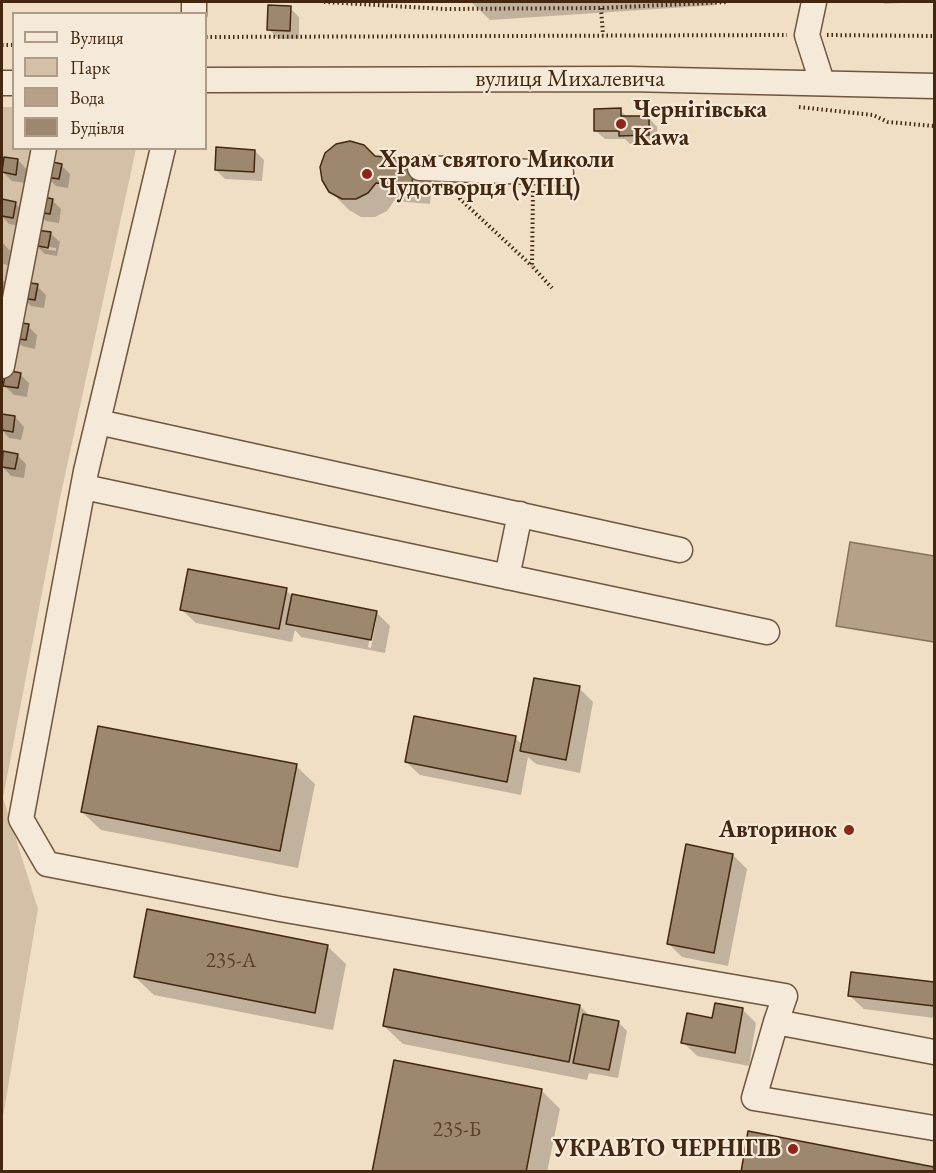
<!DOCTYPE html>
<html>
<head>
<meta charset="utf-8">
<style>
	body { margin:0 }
	#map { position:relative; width:936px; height:1173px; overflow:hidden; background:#f0dfc5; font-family:"EB Garamond",serif }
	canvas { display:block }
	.frame { position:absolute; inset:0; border:3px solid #44270f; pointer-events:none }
	.legend { position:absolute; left:12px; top:12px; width:195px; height:138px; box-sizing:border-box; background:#f5ead9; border:2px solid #ae9c88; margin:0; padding:8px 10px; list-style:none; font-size:18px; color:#44270f }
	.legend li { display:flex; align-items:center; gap:12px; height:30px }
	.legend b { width:30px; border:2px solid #ae9c88 }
</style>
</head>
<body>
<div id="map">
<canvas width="936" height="1173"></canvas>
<div class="frame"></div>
<ul class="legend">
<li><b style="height:8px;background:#f5ead9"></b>Вулиця</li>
<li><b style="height:16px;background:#d3c0a6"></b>Парк</li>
<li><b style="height:16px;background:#b6a087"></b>Вода</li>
<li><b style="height:16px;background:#9d876e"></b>Будівля</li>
</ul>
</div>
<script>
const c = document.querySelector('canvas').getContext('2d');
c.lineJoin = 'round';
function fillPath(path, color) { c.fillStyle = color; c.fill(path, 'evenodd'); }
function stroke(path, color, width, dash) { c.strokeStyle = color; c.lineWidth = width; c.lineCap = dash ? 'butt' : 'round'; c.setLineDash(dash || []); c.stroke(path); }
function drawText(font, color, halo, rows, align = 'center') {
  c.font = font + ' "EB Garamond",serif'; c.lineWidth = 4.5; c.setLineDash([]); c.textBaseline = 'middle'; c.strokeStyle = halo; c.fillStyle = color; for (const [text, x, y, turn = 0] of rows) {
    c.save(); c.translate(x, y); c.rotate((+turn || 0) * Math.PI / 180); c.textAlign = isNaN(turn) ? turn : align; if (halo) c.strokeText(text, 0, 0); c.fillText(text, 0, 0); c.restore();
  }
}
const green = new Path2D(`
	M2,107h11l1,41 122,1 -76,349 -57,300 35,111 -36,213z`);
const water = new Path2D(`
	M850,542l84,14v86l-98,-16z`);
const shadow = new Path2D(`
	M471,2h245l1,3 -227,15z
	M882,2h35l-32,2z
	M290,8l9,9v22h-21l-9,-10z
	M620,110l8,8 20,-1 9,10 1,17h-28l-5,-5h-20l-10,-9z
	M255,151l9,9 -2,21 -37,-2 -9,-9z
	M374,158l58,22 -2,24 -36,-3 -7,10 -12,6h-14l-12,-7 -19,-19z
	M18,160l9,10 -2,13 -13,-2 -9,-9z
	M61,165l9,9 -2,14 -12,-2 -10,-10z
	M52,200l9,9 -2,14 -13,-2 -9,-9z
	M2,201l13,2 9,9 -2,14 -13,-2 -7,-8z
	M50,233l10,9 -3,14 -12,-2 -9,-9zM44,246l12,2v3l-12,-2z
	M2,242l8,9 -2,14 -6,-1z
	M2,279l6,7 -2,14 -4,-1z
	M37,286l9,9 -2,13 -13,-2 -9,-9z
	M28,326l9,9 -2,14 -13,-3 -9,-9z
	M20,374l9,9 -2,14 -13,-2 -9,-9z
	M2,415l13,2 9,10 -3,13 -12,-2 -7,-8z
	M17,455l9,9 -2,14 -13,-2 -9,-10z
	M286,590l6,6 84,16 14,14 -5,27 -84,-16 -6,-7 -3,12 -96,-19 -14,-13zM373,621h3l-5,27 -3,-1z
	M579,688l14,14 -13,71 -44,-9 -8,-7 -7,38 -101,-20 -14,-13 109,-24 8,7z
	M296,766l19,18 -17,84 -197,-38 -19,-18z
	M733,855l14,14 -19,97 -46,-9 -14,-14z
	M327,946l19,18 -13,66 -179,-35 -19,-18z
	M852,974l82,9v35l-70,-9 -14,-13z
	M580,1006l11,11 27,5 9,9 -9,47 -29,-5 -2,7 -184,-36 -19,-18z
	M742,1009l14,14 -7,43 -52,-10 -14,-14 30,-22z
	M541,1090l19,19 -13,63h-173z`);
const building = new Path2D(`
	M268,5l23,1 -1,25 -23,-1z
	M621,108v8h28v19l-30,1v-5h-25v-22z
	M350,141l14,4 11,11 39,4 -2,26 -36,-3 -8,10 -12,6h-14l-13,-7 -7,-12 -2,-13 5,-14 11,-9z
	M216,147l39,3 -1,22 -39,-2z
	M4,157l14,2 -2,16 -14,-3z
	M48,161l14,3 -3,15 -14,-2z
	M39,196l14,3 -3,15 -14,-2z
	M2,199l14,3 -3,16 -11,-2z
	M37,230l14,2 -3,16 -14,-3z
	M23,282l15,2 -3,16 -14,-2z
	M14,322l15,2 -3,16 -15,-2z
	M6,370l15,3 -3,15 -15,-2z
	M2,414l13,2 -2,16 -11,-2z
	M3,451l15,3 -3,15 -13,-2z
	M188,569l99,19 -8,41 -99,-19z
	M292,594l85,17 -6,29 -85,-16z
	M534,678l46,8 -14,74 -46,-9z
	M414,716l102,20 -9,46 -102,-20z
	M98,726l199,38 -17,87 -199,-39z
	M686,844l47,10 -19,99 -47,-9z
	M147,909l181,36 -13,68 -181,-36z
	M394,969l186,36 -11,57 -186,-36z
	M851,972l83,10v24l-86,-10z
	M715,1003l28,5 -8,45 -54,-10 6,-30 25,5z
	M583,1014l36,7 -10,49 -36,-7z
	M394,1060l148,29 -16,83h-154z
	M748,1131l186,36v5h-193z`);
const path = new Path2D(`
	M324,2l122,7 155,-1 127,-6
	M601,8l2,27
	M827,35l107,1
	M206,37l581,-2
	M2,45h12
	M799,107l74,8 15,7 46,4
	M460,189v10l72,67
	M533,191l-1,75 20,22`);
const minor = new Path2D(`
	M814,2l-7,33 15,47
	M194,14v-12
	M206,80l423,-1 305,7
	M2,83h12
	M163,148l-77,323 -65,348 26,45 233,45 505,87 -9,26 158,30
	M420,168l141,5
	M2,366l42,-218
	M98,422l582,128
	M84,487l683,145
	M507,577l13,-63
	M776,1022l-22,76 180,30`);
const markers = [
	[621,124,6,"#8f2418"],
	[367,174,6,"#8f2418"],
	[849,830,6,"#8f2418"],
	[793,1149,6,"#8f2418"]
];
const numberNames = [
	["235-А",231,961],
	["235-Б",457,1130]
];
const streetNames = [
	["вулиця Михалевича",570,79]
];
const poiNames = [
	["Чернігівська",633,110],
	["Kawa",633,138],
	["Храм святого Миколи",379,160],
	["Чудотворця (УПЦ)",379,188],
	["Авторинок",837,830,"right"],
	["УКРАВТО ЧЕРНІГІВ",781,1149,"right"]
];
fillPath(green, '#d3c0a6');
fillPath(water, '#b6a087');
stroke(water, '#887057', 1.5);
fillPath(shadow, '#0003');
fillPath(building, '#9d876e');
stroke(building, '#44270f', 1.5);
stroke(minor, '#6f553c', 27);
stroke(path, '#44270f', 4, [1.5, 3]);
stroke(minor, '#f5ead9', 24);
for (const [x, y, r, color] of markers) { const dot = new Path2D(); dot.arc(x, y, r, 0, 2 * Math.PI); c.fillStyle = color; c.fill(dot); stroke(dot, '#f5ead9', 2); }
drawText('21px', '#5a3f27', null, numberNames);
drawText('24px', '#44270f', '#f5ead9', streetNames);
drawText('bold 24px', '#44270f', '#f5ead9', poiNames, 'left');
</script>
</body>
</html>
